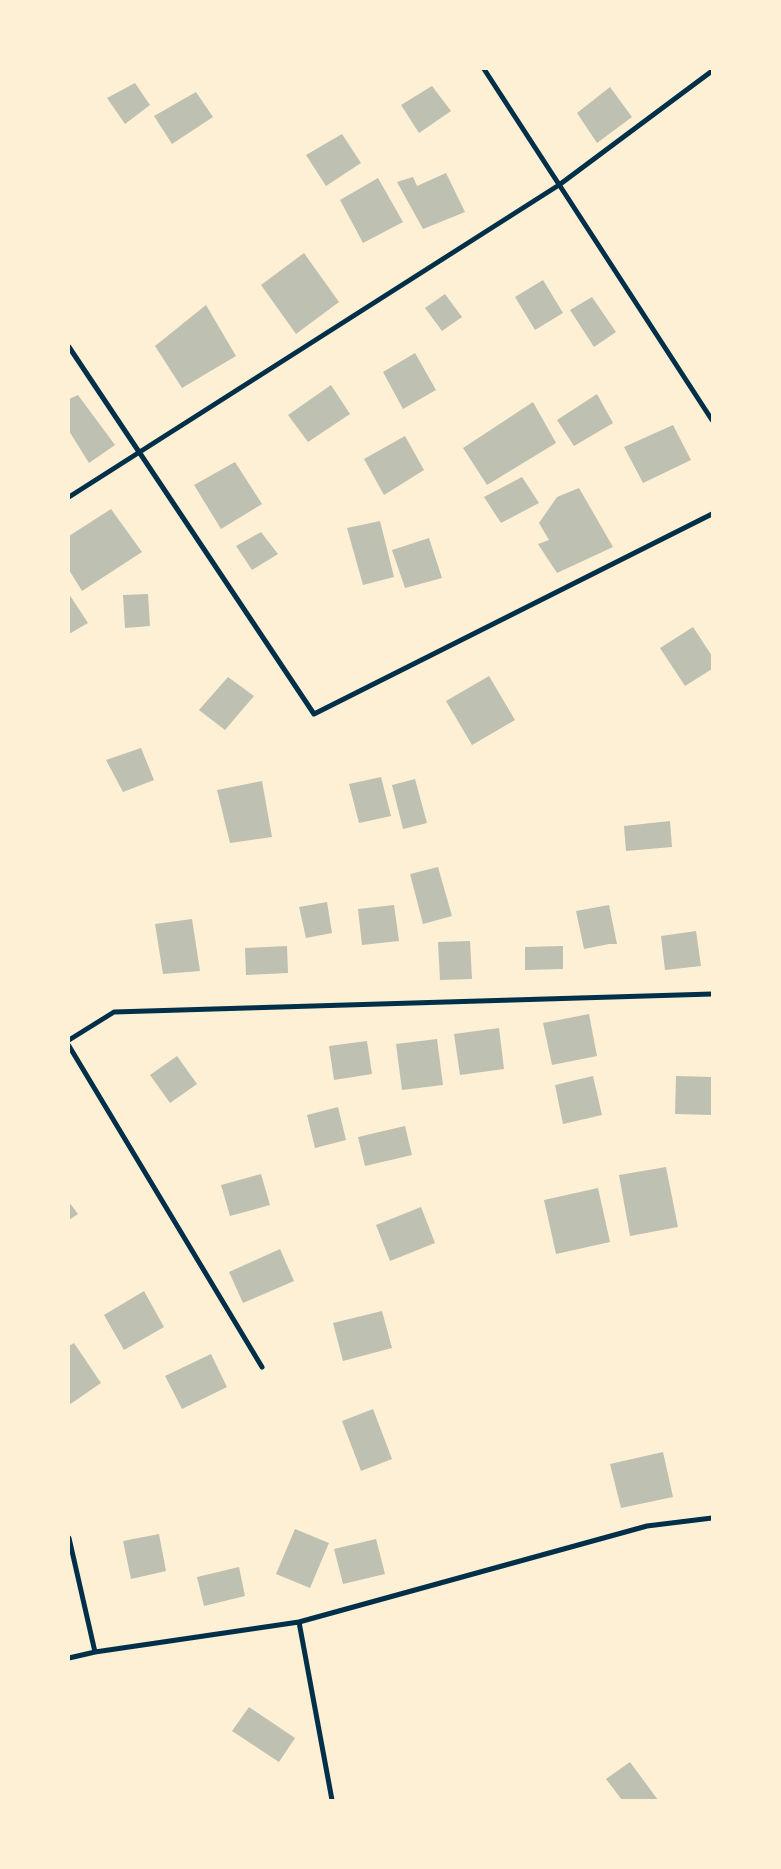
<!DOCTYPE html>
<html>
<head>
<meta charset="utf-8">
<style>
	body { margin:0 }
	#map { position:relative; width:781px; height:1869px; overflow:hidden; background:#fdf0d5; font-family:Quicksand,sans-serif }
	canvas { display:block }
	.frame { position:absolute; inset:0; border:70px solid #fdf0d5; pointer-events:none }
</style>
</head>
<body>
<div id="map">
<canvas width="781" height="1869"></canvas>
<div class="frame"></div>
</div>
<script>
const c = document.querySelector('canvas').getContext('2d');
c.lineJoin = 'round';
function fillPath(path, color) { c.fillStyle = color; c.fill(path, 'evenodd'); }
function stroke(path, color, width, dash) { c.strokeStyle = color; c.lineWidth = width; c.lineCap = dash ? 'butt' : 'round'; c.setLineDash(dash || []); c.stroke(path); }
const building = new Path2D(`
	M135,83l15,22 -25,19 -18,-26z
	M432,86l19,25 -32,22 -18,-28z
	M610,87l22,30 -35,26 -20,-30z
	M196,92l17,25 -41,27 -18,-28z
	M342,134l19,29 -35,23 -20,-31z
	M446,173l19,39 -42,17 -26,-47 16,-5 4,9z
	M378,178l25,44 -40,21 -23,-43z
	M304,253l35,49 -43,32 -35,-49z
	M543,280l20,33 -28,17 -20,-33z
	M445,294l17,23 -20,14 -17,-23z
	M592,297l24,35 -22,15 -24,-37z
	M206,305l30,51 -54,32 -27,-42z
	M415,353l21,37 -33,19 -20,-37z
	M331,385l19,29 -42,28 -20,-27z
	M597,394l16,29 -39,23 -17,-26z
	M78,395l37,50 -26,18 -20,-32v-32z
	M533,402l23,41 -69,42 -24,-37z
	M673,425l18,35 -48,23 -19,-36z
	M405,436l19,34 -40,25 -20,-36z
	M235,462l27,42 -41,25 -27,-44z
	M522,477l17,26 -38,20 -17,-26z
	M579,488l34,59 -56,26 -19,-29 11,-4 -10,-17 18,-26z
	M111,509l31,43 -60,39 -13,-21v-34z
	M380,521l14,56 -31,8 -16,-57z
	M261,532l17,22 -26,16 -16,-24z
	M429,538l13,40 -37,10 -13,-38z
	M69,594l19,29 -19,11z
	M148,594l2,32 -25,2 -2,-33z
	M693,627l19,29v13l-27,17 -25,-38z
	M489,676l26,44 -43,25 -26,-44z
	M228,677l26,19 -29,34 -26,-20z
	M141,748l13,32 -31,12 -17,-32z
	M381,777l10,39 -32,7 -10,-39z
	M415,779l12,44 -24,6 -11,-44z
	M262,781l10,56 -42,6 -13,-53z
	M670,821l2,26 -46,4 -2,-25z
	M438,867l14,49 -29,8 -13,-50z
	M327,902l5,31 -26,5 -7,-31z
	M394,905l5,36 -37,4 -4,-36z
	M609,905l8,39h-8l-25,5 -8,-38z
	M192,919l8,52 -37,3 -8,-50z
	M696,931l5,35 -36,4 -4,-34z
	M470,941l2,38 -32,1 -2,-38z
	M287,946l1,27 -42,2 -1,-27z
	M563,946v23l-38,1v-23z
	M589,1014l8,42 -45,9 -9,-42z
	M499,1028l5,41 -44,6 -6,-41z
	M437,1039l6,46 -41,5 -6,-46z
	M367,1041l5,33 -38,6 -5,-34z
	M177,1056l20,28 -27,19 -20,-28z
	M593,1076l9,39 -39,9 -8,-39z
	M676,1076l36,1v38l-37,-1z
	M338,1107l8,33 -31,8 -8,-33z
	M405,1126l7,29 -47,11 -7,-29z
	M666,1167l12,60 -48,9 -11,-61z
	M261,1174l9,31 -40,11 -9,-31z
	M598,1188l12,54 -54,12 -12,-54z
	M69,1202l9,12 -9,6z
	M421,1207l14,36 -45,18 -14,-36z
	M280,1249l14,32 -51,22 -14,-31z
	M144,1291l20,36 -40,23 -20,-35z
	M382,1311l10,37 -49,13 -10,-38z
	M74,1343l27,40 -32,22v-59z
	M211,1354l16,33 -45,22 -17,-33z
	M373,1409l19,50 -31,12 -19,-50z
	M663,1452l10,45 -52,11 -11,-44z
	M295,1529l34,14 -19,45 -34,-14z
	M159,1534l7,37 -35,8 -8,-38z
	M376,1539l9,35 -42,10 -9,-35z
	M239,1567l6,29 -41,10 -7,-29z
	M249,1707l46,31 -16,24 -47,-31z
	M630,1762l28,38h-36l-16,-21z`);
const minor = new Path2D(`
	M484,69l228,351
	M69,347l245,367 398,-200
	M69,497l490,-312 153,-114
	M69,1040l45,-28 598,-18
	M69,1046l193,321
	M69,1538l26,114
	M299,1622l33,178
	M69,1658l26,-6 204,-30 348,-96 65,-8`);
fillPath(building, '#bec0b2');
stroke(minor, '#003049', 5);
</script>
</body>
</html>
